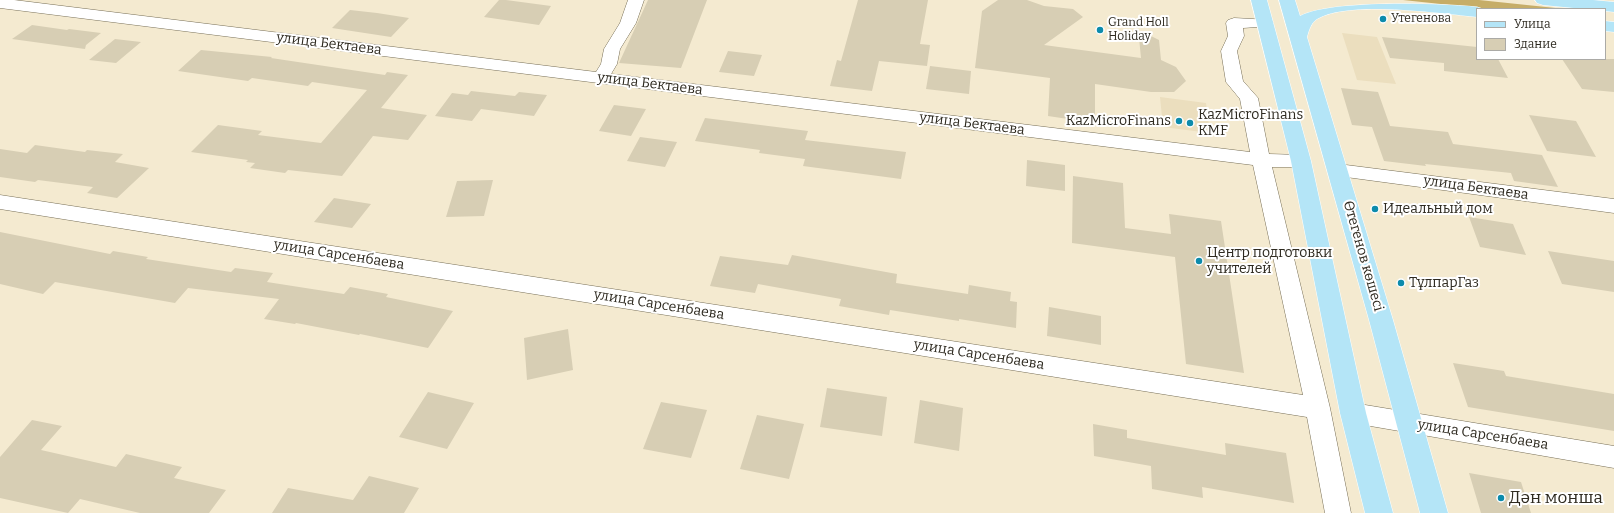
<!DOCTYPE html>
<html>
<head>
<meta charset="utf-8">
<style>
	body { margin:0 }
	#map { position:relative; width:1614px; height:513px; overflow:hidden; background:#f4ead0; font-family:Bitter,serif }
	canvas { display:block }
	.legend { position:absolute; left:1476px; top:8px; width:130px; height:52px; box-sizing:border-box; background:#fff; border:1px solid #abaaa6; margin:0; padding:5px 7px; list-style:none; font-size:12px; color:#2e2a20 }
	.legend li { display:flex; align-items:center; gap:8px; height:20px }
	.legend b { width:20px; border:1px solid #abaaa6 }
</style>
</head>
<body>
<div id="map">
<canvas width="1614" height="513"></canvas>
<ul class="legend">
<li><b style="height:5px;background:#b4e5f7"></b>Улица</li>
<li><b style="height:11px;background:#d7ceb4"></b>Здание</li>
</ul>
</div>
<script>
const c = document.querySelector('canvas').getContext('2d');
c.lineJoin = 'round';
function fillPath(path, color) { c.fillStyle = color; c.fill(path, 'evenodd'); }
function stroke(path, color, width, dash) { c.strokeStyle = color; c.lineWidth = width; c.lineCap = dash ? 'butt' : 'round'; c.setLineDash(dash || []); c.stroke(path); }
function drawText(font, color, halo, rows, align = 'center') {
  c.font = font + ' Bitter,serif'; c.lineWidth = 4; c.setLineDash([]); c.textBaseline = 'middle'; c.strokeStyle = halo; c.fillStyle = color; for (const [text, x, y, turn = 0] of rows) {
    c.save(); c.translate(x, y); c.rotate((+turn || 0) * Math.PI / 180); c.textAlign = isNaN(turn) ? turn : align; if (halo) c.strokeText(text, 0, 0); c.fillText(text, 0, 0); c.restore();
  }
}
const built = new Path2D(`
	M1342,33l35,4 19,47 -39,-4z
	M1160,97l46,6 4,30 -47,-6z`);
const forest = new Path2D(`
	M1403,0h76l86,9h-77z`);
const building = new Path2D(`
	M499,0h7l45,6 -12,19 -55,-8z
	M648,0h59l-26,68 -62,-5z
	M858,0h70l-8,44 10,1 -3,21 -48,-5 -7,30 -42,-5 7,-26 4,1z
	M998,0h29l17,6 29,3 10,8 -39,28 97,13 -2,-20 10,-3 10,5 2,20 15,7 10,14 -12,11h-23l-56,-8v39l-47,-7 2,-38 -75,-10 7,-57z
	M350,10l27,3 32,5 -18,19 -59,-9z
	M32,25l35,5 2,-1 32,4 -15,12 -1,4 -73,-10z
	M1382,37l95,10v12h21l10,19 -64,-7v-8l-54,-5z
	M115,39l26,3 -25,21 -27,-3z
	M201,50l71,7 -1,1 114,17 2,-3 21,3 -27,33 46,7 -19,25 -35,-4 -31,40 -54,-6 -3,3 -35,-5 5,-5 -9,-1 2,-2 -57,-8 27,-27 44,6 -4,4 63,8 46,-53 -55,-8 -4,4 -56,-8 -4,3 -70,-10z
	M728,51l34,4 -8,21 -35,-4z
	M1562,59h52v33l-32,-3z
	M930,66l41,5 -2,23 -43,-5z
	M1341,88l37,4 12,34 58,6 5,12 89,11 16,32 -44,-6 -3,-8 -86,-9 1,2 -42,-5 -12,-34 -20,-2z
	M471,91l44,5 4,-4 28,3 -13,21 -53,-7 -9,12 -37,-5 17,-23 16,2z
	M614,105l32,4 -15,27 -32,-5z
	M1529,115l47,6 20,36 -49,-6z
	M705,118l103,13 -3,9 101,12 -5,27 -98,-13 2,-7 -46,-6 1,-3 -65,-9z
	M640,137l37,5 -12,25 -38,-6z
	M35,145l50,7 2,-2 36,4 -8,8 34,6 -32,30 -30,-5 6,-6 -55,-7 -3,2 -35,-5v-28l27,4z
	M1027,160l38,5v26l-39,-5z
	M1073,176l50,7 2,45 46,6 -2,-20 52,7 23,152 -58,-9 -11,-107 -103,-14z
	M493,180l-9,36 -38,1 11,-36z
	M334,198l37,6 -19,24 -38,-6z
	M1469,217l44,7 13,31 -46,-8z
	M0,232l110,22 3,-3 35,6 -2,2 85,13 4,-4 38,5 -6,9 77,12 6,-7 38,7 -2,3 67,14 -25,37 -68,-14 -1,1 -63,-12 -1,1 -31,-5 15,-20 -91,-11 -13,15 -120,-21 -12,12 -43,-10z
	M1548,251l66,10v31l-52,-8z
	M792,255l105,19 -1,9 72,11 1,-9 42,7 -1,9 7,1 -1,26 -57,-9v2l-69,-11 -1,5 -50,-9 2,-7 -83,-15 -3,9 -45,-7 10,-30 68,9z
	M1049,307l52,9v29l-54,-9z
	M568,329l5,41 -46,10 -3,-42z
	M1453,363l51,8 2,5 108,18v37l-146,-24z
	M827,388l60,9 -5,39 -62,-9z
	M428,392l46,11 -27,46 -48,-12z
	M920,400l43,8 -4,43 -45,-8z
	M661,402l46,8 -16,48 -48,-9z
	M757,415l47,9 -15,55 -49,-10z
	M32,420l30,6 -21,24 75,17 10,-13 56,13 -8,11 52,12 -17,23h-69l-60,-14 -12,14 -68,-15v-41z
	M1093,424l34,6v8l99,17 -1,-12 61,10 8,50 -92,-16 1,11 -51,-9 -1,-23 -57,-10z
	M1469,473l52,9 10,31h-50z
	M369,476l50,12 -15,25h-132l16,-25 65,12z`);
const minor = new Path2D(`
	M0,0h14l582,72 5,-8 3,-15 16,-26 8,-23h16l-8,23 -16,26 -3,15 -6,10 639,78 -10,-53 -14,-17 -5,-31 7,-15 -2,-13 2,-3 6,-2 37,2 2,3 -2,3 -28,2 1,8 -7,15 6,30 15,17 11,56 32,1 7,1 2,5 -2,5 -7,1h-29l58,241 21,105h-26l-18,-96 -1307,-208v-14l1303,200 -50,-230 -1253,-157z
	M1338,164l276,35v14l-283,-38 -3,-5 3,-5z
	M1353,403l261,43v22l-261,-45 -9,-3 -3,-7 3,-7z`);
const major = new Path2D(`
	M1251,0h16l44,161 55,252 27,100h-28l-25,-100 -49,-252z
	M1279,0h16l5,16c31,-16 136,-13 177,-9l6,2h-6v8c-38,-4 -129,-17 -160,2 -6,4 -8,11 -10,18l86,283 55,193h-28l-51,-193z
	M1535,0h58l21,2v10l-9,-1v-2h-21l-41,-4 -6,-2z
	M1605,21l9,1v10l-9,-1z`);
const markers = [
	[1383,19,4,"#0c8bac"],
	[1100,30,4,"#0c8bac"],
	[1179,121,4,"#0c8bac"],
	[1190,123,4,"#0c8bac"],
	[1375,209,4,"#0c8bac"],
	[1199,261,4,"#0c8bac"],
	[1401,283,4,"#0c8bac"],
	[1501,498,4,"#0c8bac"]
];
const farPoinames = [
	["Утегенова",1391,19],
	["Grand Holl",1108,23],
	["Holiday",1108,37]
];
const streetNames = [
	["улица Бектаева",329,44,7],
	["улица Бектаева",650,84,7],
	["улица Бектаева",972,124,7],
	["улица Бектаева",1476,188,8],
	["улица Сарсенбаева",339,255,9],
	["Өтегенов көшесі",1363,256,74],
	["улица Сарсенбаева",659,305,9],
	["улица Сарсенбаева",979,355,9],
	["улица Сарсенбаева",1483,435,9]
];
const poiNames = [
	["KazMicroFinans",1198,115],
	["KMF",1198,131],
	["KazMicroFinans",1171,121,"right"],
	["Идеальный дом",1383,209],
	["Центр подготовки",1207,253],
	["учителей",1207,269],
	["ТұлпарГаз",1409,283]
];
const nearPoinames = [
	["Дән монша",1509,498]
];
fillPath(built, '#ebdebe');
fillPath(forest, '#c6ad68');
fillPath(building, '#d7ceb4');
stroke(minor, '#776f57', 1);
stroke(major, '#fff', 1);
fillPath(minor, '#fff');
fillPath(major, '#b4e5f7');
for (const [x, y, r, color] of markers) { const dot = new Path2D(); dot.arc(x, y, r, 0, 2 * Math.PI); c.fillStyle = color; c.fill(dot); stroke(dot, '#fff', 1.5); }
drawText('12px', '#2e2a20', '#fff', farPoinames, 'left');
drawText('14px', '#2e2a20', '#fff', streetNames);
drawText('14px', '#2e2a20', '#fff', poiNames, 'left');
drawText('17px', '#2e2a20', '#fff', nearPoinames, 'left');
</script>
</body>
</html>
